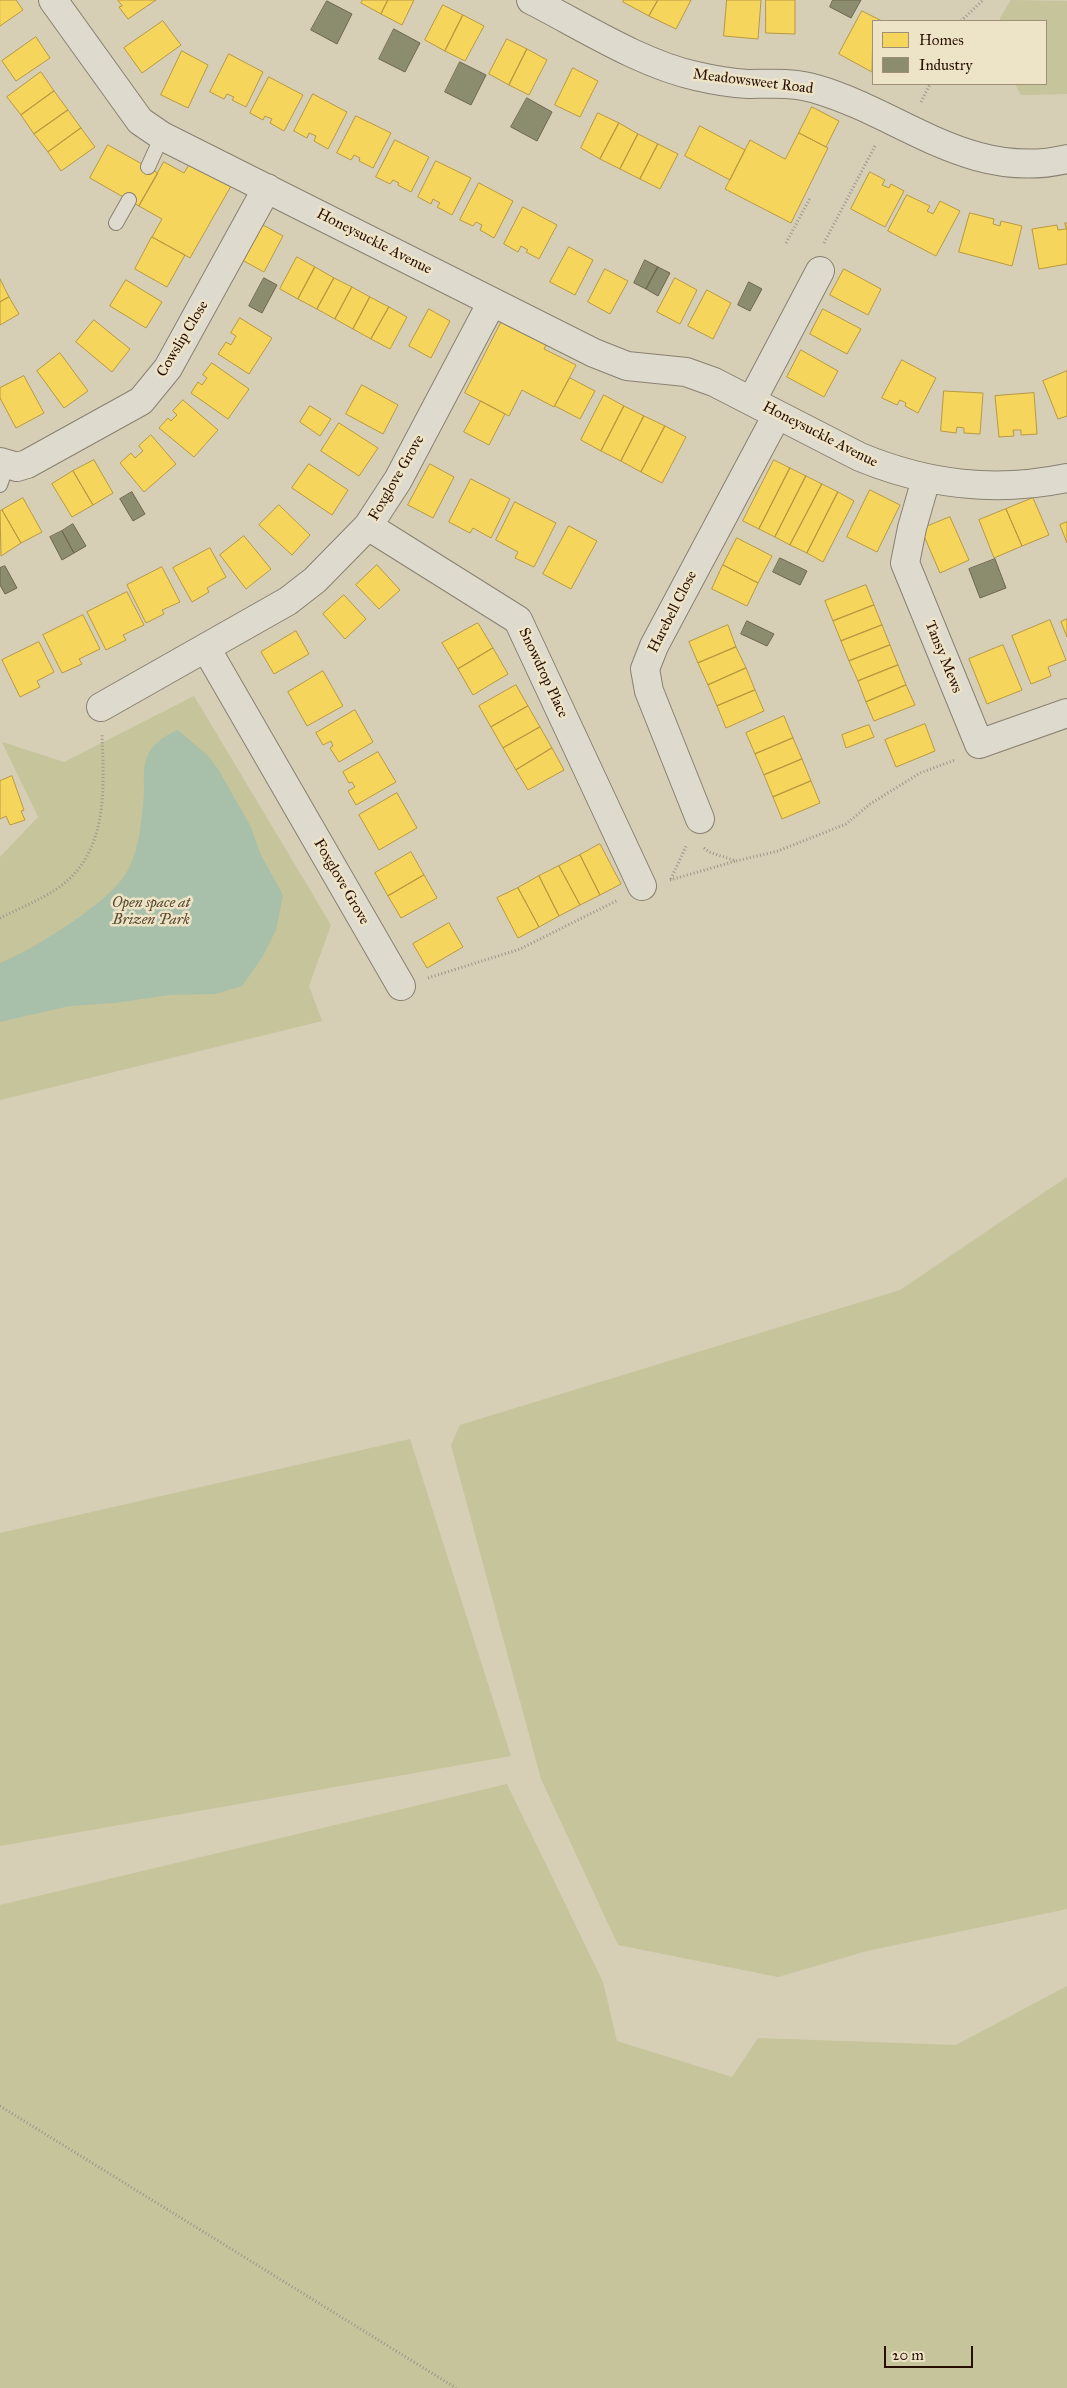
<!DOCTYPE html>
<html>
<head>
<meta charset="utf-8">
<style>
	body { margin:0 }
	#map { position:relative; width:1067px; height:2388px; overflow:hidden; background:#d6ceb5; font-family:"IM FELL Great Primer",serif }
	canvas { display:block }
	.legend { position:absolute; left:872px; top:20px; width:175px; height:65px; box-sizing:border-box; background:#ede3c6; border:1px solid #9f8e78; margin:0; padding:6px 9px; list-style:none; font-size:15px; color:#290e02 }
	.legend li { display:flex; align-items:center; gap:10px; height:25px }
	.legend b { width:25px; border:1px solid #9f8e78 }
	.scale { position:absolute; left:884px; top:2346px; width:89px; height:22px; box-sizing:border-box; border:2px solid #290e02; border-top:0; padding-left:6px; font-size:15px; line-height:18px; white-space:nowrap; color:#290e02; -webkit-text-stroke:4px #ede3c6; paint-order:stroke }
</style>
</head>
<body>
<div id="map">
<canvas width="1067" height="2388"></canvas>
<ul class="legend">
<li><b style="height:14px;background:#f6d55c"></b>Homes</li>
<li><b style="height:14px;background:#8c8c6e"></b>Industry</li>
</ul>
<div class="scale">20 m</div>
</div>
<script>
const c = document.querySelector('canvas').getContext('2d');
c.lineJoin = 'round';
function fillPath(path, color) { c.fillStyle = color; c.fill(path, 'evenodd'); }
function stroke(path, color, width, dash) { c.strokeStyle = color; c.lineWidth = width; c.lineCap = dash ? 'butt' : 'round'; c.setLineDash(dash || []); c.stroke(path); }
function drawText(font, color, halo, rows, align = 'center') {
  c.font = font + ' "IM FELL Great Primer",serif'; c.lineWidth = 5; c.setLineDash([]); c.textBaseline = 'middle'; c.strokeStyle = halo; c.fillStyle = color; for (const [text, x, y, turn = 0] of rows) {
    c.save(); c.translate(x, y); c.rotate((+turn || 0) * Math.PI / 180); c.textAlign = isNaN(turn) ? turn : align; if (halo) c.strokeText(text, 0, 0); c.fillText(text, 0, 0); c.restore();
  }
}
const green = new Path2D(`
	M1011,0l56,1v93l-46,1 -6,-11h31v-63h-46v-3z
	M194,696l137,229 -22,61 13,35 -322,79v-243l38,-40 -36,-75 62,20z
	M1067,1177v732l-200,42 -89,26 -160,-32 -77,-166 -90,-334 9,-20 440,-135z
	M410,1439l101,317 -511,90v-313z
	M507,1784l96,198 14,59 115,36 26,-39 198,7 111,-59v402h-1067v-483z`);
const water = new Path2D(`
	M178,730l29,25 11,14 33,58 9,26 23,42 -7,35 -13,26 -21,30 -27,8 -46,1 -54,8 -46,3 -69,16v-59c34,-14 96,-53 120,-81 20,-24 22,-62 24,-91 0,-10 -1,-22 2,-31 5,-16 18,-24 32,-30z`);
const homes = new Path2D(`
	M0,0h16l7,10 -23,16z
	M118,0h38l-28,19 -9,-12 3,-1z
	M363,0h25l-7,14 -20,-11z
	M388,0h26l-12,25 -21,-11z
	M624,0h34l-9,16 -26,-14z
	M658,0h33l-15,29 -27,-13z
	M727,0h34l-3,39 -34,-3z
	M766,0h29v34l-29,-1z
	M443,5l20,10 -18,36 -20,-11z
	M862,11l20,10h-9l-1,51 -33,-18z
	M463,15l21,11 -19,35 -20,-10z
	M163,21l18,24 -39,28 -18,-25z
	M36,37l14,21 -34,23 -14,-20z
	M507,39l20,10 -18,36 -20,-11z
	M527,49l20,11 -18,35 -20,-10z
	M182,51l26,14 -20,43 -27,-13z
	M229,54l34,18 -17,35 -14,-7 2,-3 -7,-3 -3,5 -14,-7z
	M573,68l25,13 -18,36 -25,-12z
	M41,72l13,19 -33,24 -14,-18z
	M269,77l34,18 -19,36 -14,-8 2,-4 -7,-3 -2,4 -13,-7z
	M54,91l14,19 -34,24 -13,-19z
	M313,94l34,18 -19,37 -14,-8 2,-5 -7,-3 -2,5 -13,-7z
	M812,107l27,14 -13,26 -27,-14z
	M68,110l13,18 -33,24 -14,-18z
	M598,113l21,10 -19,36 -19,-11z
	M356,116l35,17 -18,35 -14,-7 1,-3 -6,-3 -3,5 -14,-7z
	M619,123l19,11 -18,35 -20,-10z
	M700,126l45,24 -15,30 -45,-24z
	M81,128l14,19 -34,24 -13,-19z
	M799,133l29,15 -37,75 -66,-34 25,-49 35,19z
	M638,134l20,10 -18,35 -20,-10z
	M395,140l34,17 -18,35 -13,-7 1,-2 -6,-3 -3,4 -14,-7z
	M658,144l20,10 -18,35 -20,-10z
	M108,145l50,28 -19,33 -49,-28z
	M436,161l35,17 -19,37 -15,-8 3,-4 -7,-4 -2,5 -13,-7z
	M164,162l20,11 6,-10 41,23 -41,72 -38,-21 10,-18 -23,-13z
	M870,172l15,8 -3,5 7,3 2,-4 13,7 -19,36 -34,-18z
	M479,183l34,18 -19,37 -14,-8 2,-5 -6,-3 -3,4 -13,-6z
	M907,195l23,11 -3,5 6,3 7,-13 20,10 -24,45 -48,-25z
	M523,207l34,18 -18,34 -13,-7 2,-2 -7,-4 -3,6 -14,-8z
	M970,213l24,6 -1,5 7,2 1,-5 21,5 -10,40 -53,-14z
	M1065,223h2v41l-28,5 -7,-40 25,-4 1,5 8,-1z
	M261,224l22,12 -19,36 -22,-12z
	M152,237l33,18 -18,32 -32,-18z
	M569,247l24,13 -18,35 -25,-13z
	M297,257l18,10 -17,32 -18,-10z
	M315,267l19,11 -17,31 -19,-10z
	M605,269l23,12 -18,33 -22,-12z
	M844,269l37,20 -13,26 -38,-20z
	M334,278l18,9 -17,32 -18,-10z
	M675,278l22,12 -17,34 -23,-12z
	M0,279l9,18 -9,5z
	M126,280l36,22 -16,26 -36,-22z
	M352,287l18,10 -17,32 -18,-10z
	M707,290l24,13 -18,36 -25,-13z
	M9,297l10,17 -19,11v-23z
	M370,297l19,10 -18,32 -18,-10z
	M389,307l18,10 -17,32 -19,-10z
	M429,309l21,12 -19,37 -22,-12z
	M823,309l38,20 -14,25 -37,-20z
	M504,317l45,23 -5,9 32,16 -22,42 -32,-17 -13,26 -44,-23z
	M240,318l32,20 -23,36 -31,-20 8,-12 5,3 5,-9 -5,-3z
	M94,320l36,29 -18,23 -36,-30z
	M801,350l37,21 -14,26 -37,-20z
	M60,353l28,38 -24,17 -27,-37z
	M902,360l34,18 -18,35 -13,-7 1,-3 -6,-3 -3,5 -15,-7z
	M212,363l37,26 -21,30 -37,-26 7,-11 4,3 5,-7 -4,-3z
	M1067,371v45l-9,3 -15,-38z
	M24,376l20,37 -28,15 -16,-30v-10z
	M570,378l25,13 -15,28 -25,-13z
	M362,385l36,20 -15,29 -37,-20z
	M944,391l39,2 -3,41 -16,-1v-5l-7,-1 -1,6 -15,-2z
	M1034,393l3,41 -16,1v-5h-8l1,6 -15,1 -4,-41z
	M604,395l20,11 -23,45 -20,-11z
	M183,400l35,30 -24,27 -35,-29 9,-10 3,3 6,-6 -4,-4z
	M481,401l24,13 -16,31 -25,-13z
	M310,406l21,13 -11,17 -20,-14z
	M624,406l20,10 -23,45 -20,-10z
	M644,416l21,10 -24,46 -20,-11z
	M339,423l39,25 -19,28 -38,-25z
	M665,426l21,11 -24,46 -21,-11z
	M151,435l25,29 -32,28 -24,-29 11,-10 4,5 8,-7 -4,-5z
	M94,460l19,33 -20,12 -20,-34z
	M774,460l16,8 -31,61 -16,-8z
	M309,464l39,26 -16,25 -40,-27z
	M430,464l24,13 -21,41 -25,-13z
	M790,468l16,8 -31,61 -16,-8z
	M73,471l20,34 -21,12 -20,-33z
	M806,476l16,8 -32,61 -15,-8z
	M471,479l39,20 -19,39 -18,-10 -3,5 -21,-11z
	M822,484l16,8 -31,61 -17,-8z
	M870,490l30,15 -23,47 -30,-15z
	M838,492l16,9 -31,61 -16,-9z
	M23,498l19,34 -21,11 -19,-33z
	M1033,498l16,37 -27,11 -16,-37z
	M515,502l41,21 -22,44 -19,-9 3,-6 -22,-12z
	M279,505l31,30 -18,20 -33,-30z
	M1006,509l16,37 -28,12 -15,-38z
	M2,510l19,33 -20,13 -1,-45z
	M950,517l19,43 -29,13 -19,-44z
	M1067,522v21l-7,-18z
	M569,526l28,15 -26,48 -28,-15z
	M244,536l27,33 -25,20 -26,-34z
	M737,538l35,18 -14,27 -35,-18z
	M210,548l16,29 -19,11 2,4 -17,10 -19,-34z
	M377,565l23,25 -21,19 -23,-24z
	M723,565l35,18 -11,23 -35,-17z
	M162,567l18,35 -18,8 2,4 -18,9 -19,-38z
	M866,585l8,20 -41,16 -8,-20z
	M127,592l17,33 -21,10 3,5 -20,10 -19,-38z
	M344,595l22,24 -21,20 -22,-25z
	M874,605l8,20 -41,16 -8,-20z
	M83,615l17,34 -21,10 3,5 -20,9 -19,-38z
	M1067,619v18l-6,-15z
	M1050,620l16,40 -18,7 3,9 -20,8 -19,-48z
	M478,623l15,25 -35,21 -16,-26z
	M728,625l8,22 -38,16 -9,-21z
	M882,625l8,20 -41,16 -8,-20z
	M296,631l13,23 -35,20 -13,-22z
	M39,642l15,30 -17,9 3,6 -20,10 -18,-37z
	M890,645l8,20 -40,16 -9,-20z
	M1003,645l19,45 -35,14 -18,-45z
	M736,647l10,21 -38,17 -10,-22z
	M493,648l15,26 -35,21 -15,-26z
	M898,665l8,20 -40,17 -8,-21z
	M746,668l9,22 -38,16 -9,-21z
	M323,671l20,35 -36,20 -19,-34z
	M516,685l12,21 -37,21 -12,-21z
	M906,685l9,20 -41,16 -8,-19z
	M755,690l9,21 -38,17 -9,-22z
	M528,706l12,21 -37,21 -12,-21z
	M355,710l18,32 -34,20 -9,-14 3,-2 -2,-5 -8,4 -7,-12z
	M784,716l9,22 -38,16 -9,-21z
	M925,724l10,27 -39,16 -11,-27z
	M869,725l5,12 -28,11 -4,-13z
	M540,727l12,21 -36,22 -13,-22z
	M793,738l9,21 -38,16 -9,-21z
	M552,748l12,22 -36,20 -12,-20z
	M378,752l18,30 -40,23 -8,-14 7,-4 -3,-5 -3,1 -6,-11z
	M802,759l9,22 -38,16 -9,-22z
	M12,776l12,34 -3,1 4,9 -15,5 -4,-9 -6,3v-38z
	M811,781l9,22 -38,16 -9,-22z
	M397,793l20,35 -38,22 -20,-35z
	M600,844l21,40 -21,11 -20,-40z
	M411,852l13,23 -36,21 -13,-23z
	M580,855l20,40 -20,10 -21,-39z
	M559,866l21,39 -21,11 -20,-40z
	M424,875l13,23 -36,20 -13,-22z
	M539,876l20,40 -20,11 -21,-39z
	M518,888l21,39 -21,11 -21,-40z
	M449,923l14,24 -36,21 -14,-24z`);
const industry = new Path2D(`
	M833,0h28l-10,18 -21,-11z
	M327,1l25,13 -15,30 -26,-14z
	M394,29l26,14 -15,29 -26,-13z
	M460,62l26,13 -15,30 -26,-13z
	M527,98l25,14 -15,29 -26,-14z
	M645,260l13,7 -12,22 -12,-6z
	M658,267l12,6 -12,23 -12,-7z
	M264,278l13,7 -15,28 -13,-7z
	M749,282l13,7 -12,22 -12,-6z
	M132,492l13,22 -12,7 -13,-22z
	M73,524l13,22 -12,7 -12,-22z
	M62,531l12,22 -12,7 -12,-23z
	M780,558l27,13 -7,14 -27,-13z
	M995,559l11,29 -26,10 -11,-29z
	M5,566l12,22 -12,6 -5,-9v-17z
	M747,621l27,13 -7,12 -26,-12z`);
const path = new Path2D(`
	M961,21l22,-21
	M921,102l9,-18
	M786,243l24,-45
	M824,243l52,-99
	M704,848l5,4 27,9 42,-10 68,-27 24,-20 50,-31 35,-13
	M671,879l16,-35
	M670,880l66,-19
	M0,918c18,-9 38,-17 55,-28 54,-35 49,-100 47,-156
	M428,978l92,-29 98,-49
	M0,2106l456,282`);
const service = new Path2D(`
	M148,167l14,-31
	M116,223l13,-23
	M0,485l7,-20`);
const minor = new Path2D(`
	M53,0l87,121 22,15 432,217 33,13 59,6 28,10 146,75c68,28 135,36 207,21
	M531,0c51,26 110,64 165,76 17,4 35,7 52,8 23,0 46,-2 68,5 86,25 154,93 251,70
	M752,400l68,-129
	M0,462l17,5 10,-3 114,-63 27,-33 99,-180
	M926,479l-14,49 -7,35 74,181 88,-31
	M368,526l150,94 124,266
	M206,648l195,338
	M101,707l187,-106 27,-21 53,-54 30,-46 94,-178
	M700,819l-51,-128 -4,-22 9,-23 123,-231`);
const streetNames = [
	["Meadowsweet Road",753,82,7],
	["Honeysuckle Avenue",374,242,27],
	["Cowslip Close",183,339,-59],
	["Honeysuckle Avenue",820,435,27],
	["Foxglove Grove",397,478,-60],
	["Harebell Close",673,612,-63],
	["Tansy Mews",943,657,68],
	["Snowdrop Place",543,673,65],
	["Foxglove Grove",341,882,60]
];
const parkNames = [
	["Open space at",151,903],
	["Brizen Park",151,920]
];
fillPath(green, '#c6c49a');
fillPath(water, '#a8bfaa');
fillPath(homes, '#f6d55c');
stroke(homes, '#b89941', 1);
fillPath(industry, '#8c8c6e');
stroke(industry, '#6e664e', 1);
stroke(service, '#898071', 16);
stroke(minor, '#898071', 30);
stroke(path, '#9c968c', 3, [1, 2.5]);
stroke(service, '#dedbce', 14);
stroke(minor, '#dedbce', 28);
drawText('15px', '#290e02', '#ede3c6', streetNames);
drawText('italic 15px', '#5b4b30', '#ede3c6', parkNames);
</script>
</body>
</html>
